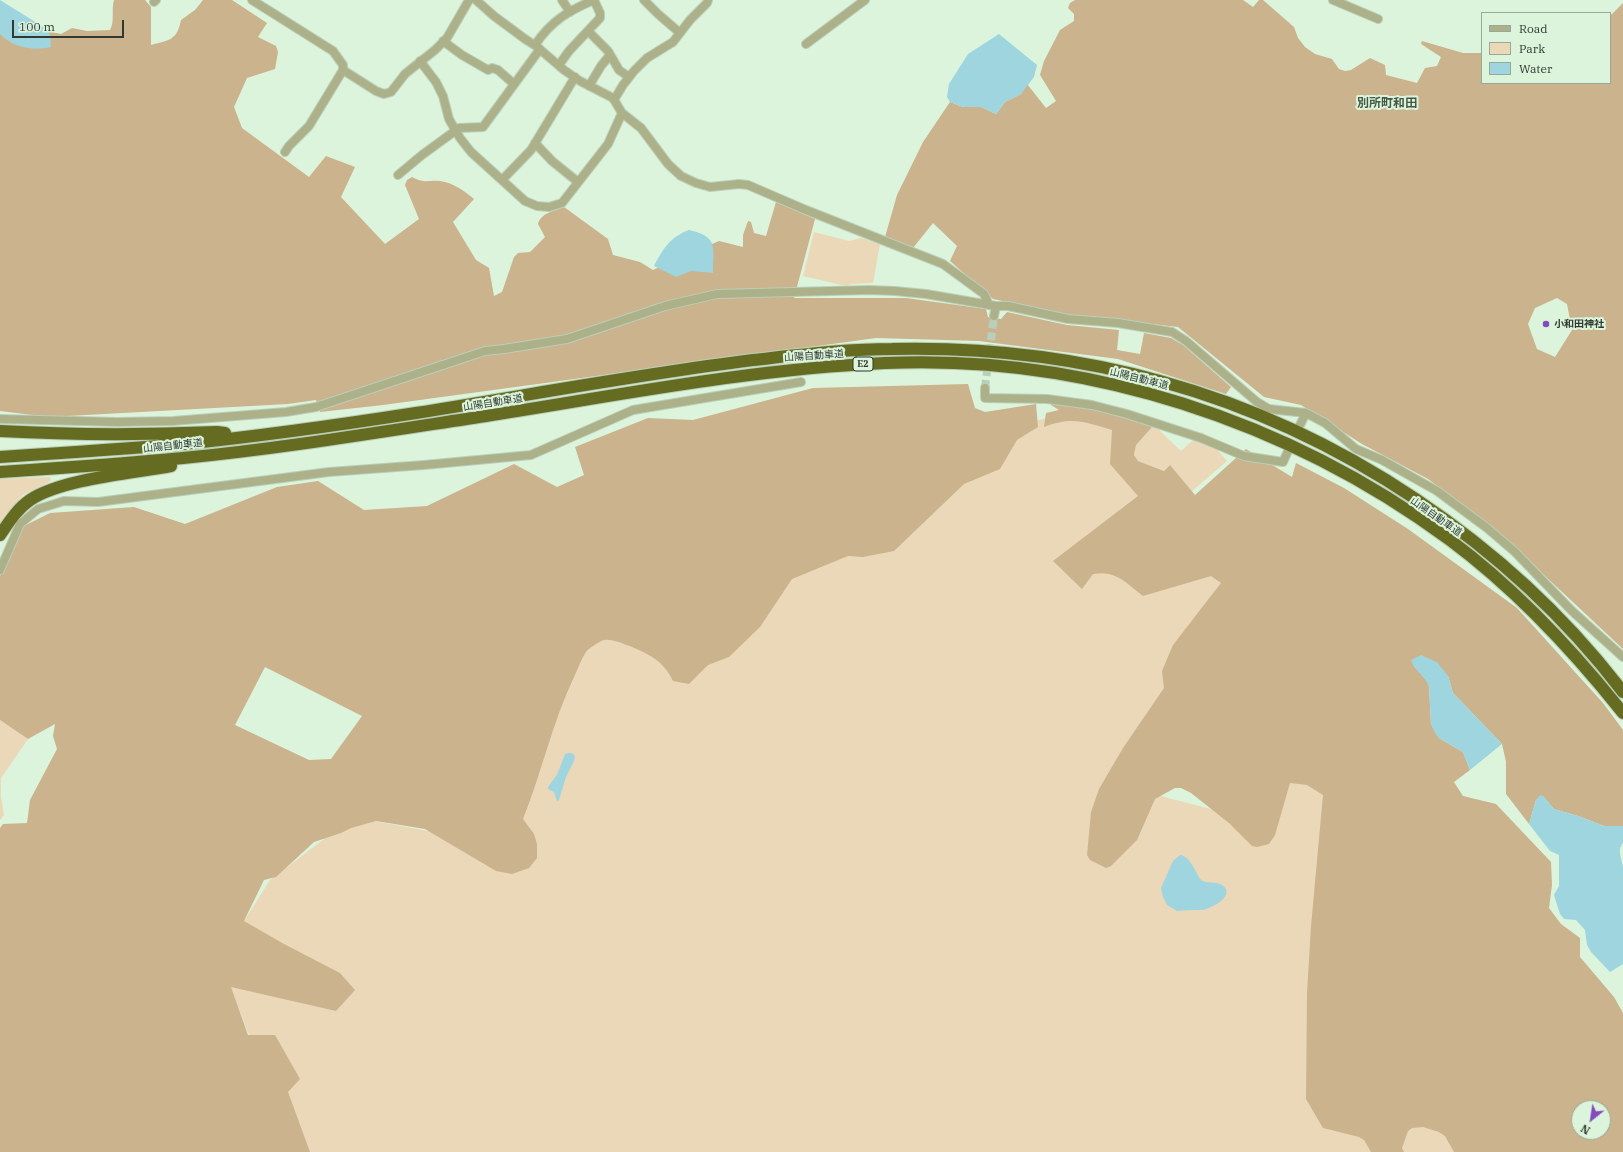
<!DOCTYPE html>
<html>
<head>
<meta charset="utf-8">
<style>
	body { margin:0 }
	#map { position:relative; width:1623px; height:1152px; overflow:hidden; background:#dcf4db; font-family:"IBM Plex Serif",serif }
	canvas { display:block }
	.legend { position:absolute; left:1481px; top:12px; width:130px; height:72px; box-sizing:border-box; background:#dcf4db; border:1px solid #98aa97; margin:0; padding:5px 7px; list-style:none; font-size:12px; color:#313a31 }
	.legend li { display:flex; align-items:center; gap:8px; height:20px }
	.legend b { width:20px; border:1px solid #98aa97 }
	.north { position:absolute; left:1571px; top:1100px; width:40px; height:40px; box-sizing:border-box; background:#dcf4db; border:1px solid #98aa97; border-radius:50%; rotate:210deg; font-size:11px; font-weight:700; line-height:16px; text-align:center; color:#313a31 }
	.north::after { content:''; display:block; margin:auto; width:14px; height:18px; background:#854ac0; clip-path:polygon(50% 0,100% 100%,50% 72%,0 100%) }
	.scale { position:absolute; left:12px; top:20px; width:112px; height:18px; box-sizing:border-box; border:2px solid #313a31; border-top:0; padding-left:5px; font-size:12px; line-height:14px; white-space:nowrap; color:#313a31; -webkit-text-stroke:3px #dcf4db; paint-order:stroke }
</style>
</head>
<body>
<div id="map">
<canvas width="1623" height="1152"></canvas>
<ul class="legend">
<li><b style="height:5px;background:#adb18a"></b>Road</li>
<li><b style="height:11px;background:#ebd8b9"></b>Park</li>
<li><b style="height:11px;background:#9ed5de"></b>Water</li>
</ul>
<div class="north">N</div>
<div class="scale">100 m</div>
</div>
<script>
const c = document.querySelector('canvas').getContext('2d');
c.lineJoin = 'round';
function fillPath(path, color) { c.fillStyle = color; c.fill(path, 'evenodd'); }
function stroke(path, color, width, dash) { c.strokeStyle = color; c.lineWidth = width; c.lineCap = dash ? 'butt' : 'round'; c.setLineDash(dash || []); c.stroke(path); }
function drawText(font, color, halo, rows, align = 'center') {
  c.font = font + ' "IBM Plex Serif","Noto Sans JP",serif'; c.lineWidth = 4; c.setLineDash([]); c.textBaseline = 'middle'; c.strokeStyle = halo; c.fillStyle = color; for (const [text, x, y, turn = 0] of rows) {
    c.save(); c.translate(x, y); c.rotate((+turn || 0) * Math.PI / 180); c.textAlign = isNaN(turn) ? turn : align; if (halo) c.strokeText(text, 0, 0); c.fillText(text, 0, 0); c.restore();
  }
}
const green = new Path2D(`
	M814,232l35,9 12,-3 19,6 -7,39 -22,1 -5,2 -43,-10z
	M1066,413l52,16 -5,34 105,95 9,25 -109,202 143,37 20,-60 48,25 118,329 18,36h-1171l-67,-174 17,-57 26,-41 83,-63 140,26 99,-208 205,-73 220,-136z
	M1154,425l27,26 21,-19 25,29 -36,31 -21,-27 -6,6 -26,-10 -4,-6 2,-10z
	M50,477l1,4 -28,14 -18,20 -5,9v-45z
	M0,720l28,19 -27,39v19l3,18 -4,5z`);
const forest = new Path2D(`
	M114,0h31l6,7v38c19,-5 26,-5 30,-25l14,-10 8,-10h29l35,23 -9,14 18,9 2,6 -3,17 -28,9 -13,29 8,21 67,49 17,-21 29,11 -14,30 44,47 34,-25 -14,-34 2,-5 5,-3c14,7 15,3 28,4 14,2 24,10 34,18l-21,23 23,38 13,8 5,28 8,-4 12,-35 4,-4 12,-1 15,-15 -7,-13c3,-11 16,-13 26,-17l44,32 5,16 27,7 13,8 66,-29 24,6v-12l5,-14 3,1 3,11 12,3 10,-34 39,17 -21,79h112l80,11 2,8 13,2 6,-7 60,13 52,5 -2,20 23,4 4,-21 27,5 12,7 48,42 -5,7 -108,-35 -139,-18 -103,-3 -493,67 -63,7 -4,-12 -28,4 -239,13 -49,-6v-391l61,14 11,-6 15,3 23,-1c5,-9 1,-20 4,-30z
	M1075,0h168l10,7 6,-7h4l31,27 4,11 7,9 10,7 17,5 7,10 6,2 6,-1 19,-12 15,7 1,10 31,8 8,-15 12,-2 4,-9 -20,-13 1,-3 41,12h19v30h128v-67l13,-13v646l-127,-119 -68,-51 -66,-35 -61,-39 -37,-8 -86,-70 -115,-13 -70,-15 -43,-38 7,-15 -24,-23 -20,25 -28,-11 12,-42 26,-53 27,-40 13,5h18l15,7 9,-12 16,-8 6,-10 19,24 10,-7 -16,-26 4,-14 16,-31 14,-9v-7l-6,-6 2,-5zM1557,298l10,6 5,26 -17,27 -18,-8 -9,-25 7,-16z
	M968,384l7,24 10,4 51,-8 2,23 -21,13 -17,29 -36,15 -70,67 -31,6 -15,-1 -56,23 -32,48 -31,30 -21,8 -19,19 -16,-3c-10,-21 -23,-26 -43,-35 -9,-3 -21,-9 -29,-5 -5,3 -12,7 -15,11 -5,7 -8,17 -12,25 -22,46 -32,95 -51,142l11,15 3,10v14l-8,10 -17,6 -16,-3 -71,-42 -49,-8 -25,7 -10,5 -27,9 -38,35 -12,3 -20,41 40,23 56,29 15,17 -19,21 -105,-24 17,48h27l25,44 -12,13 22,60h-310v-324l3,-4 24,-1 3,-23 27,-51 -4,-13 2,-12 -27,15 -28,-19v-144l24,-50 26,-13 84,-6 51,17 92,-37 41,-6 46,29 63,-4 87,-42 43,23 27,-12 -9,-28 73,-29 45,2 120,-32zM265,667l97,49 -31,43 -22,1 -74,-35z
	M1053,401l37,5 64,19 -18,20 -2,10 4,6 26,10 6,-6 25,30 51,-46 46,28 4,-14 48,25 64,41 109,79 86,95 20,27v96h-19l-26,-10 -24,-7 -11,-13 -7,4 -7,24 -23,-30v-32l-4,-18 -49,-51 -5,-17 -35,-11 14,16 2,5 2,38 8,14 24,14 7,18 -16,12 9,14 33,8 55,58 1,23 -3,23 12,16 19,14v19l34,40 9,16v139h-169l-9,-16 -6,-4 -16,-5 -11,1 -4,3 -6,17 2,4h-33l-7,-12 -5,-3 -36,-9 -17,-29 1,-106 4,-67 12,-131 -16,-10 -17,-2 -15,52 -6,9 -12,3 -5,-1 -23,-23 -38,-30 -10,-5h-6l-20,11 -18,41 -26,26 -5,2 -16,-8 -3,-5 4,-43 8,-23 24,-41 41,-60 -2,-17 11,-26 48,-62 -10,-7 -68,20c-17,-13 -27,-26 -50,-22l-11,15 -29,-28 85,-65 -28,-32 2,-34c-27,-8 -40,-14 -68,-3l2,-14 13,-3 -8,-5zM1579,1108h24v24h-24z`);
const water = new Path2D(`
	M0,0l45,28 5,7 1,12c-17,4 -38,1 -51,-13z
	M999,34l38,31 -3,12 -13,17 -16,8 -9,12 -15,-7h-18l-13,-5 -3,-5 2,-13 19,-30z
	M689,230c30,7 24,17 24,43l-22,-2 -15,6 -22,-11c9,-17 16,-29 35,-36z
	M1421,655l16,7 11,14 5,17 49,51 -32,26 -7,-18 -24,-14 -4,-5 -4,-9 -2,-38c-4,-10 -15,-16 -18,-26z
	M569,753h3l3,3 -1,5 -8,16 -7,23 -2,1 -3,-9 -6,-3v-2l9,-12 8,-21z
	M1540,795l3,1 11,13 24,7 26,10h19v17l-3,5v6l3,13v97l-13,8 -19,-20 -4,-7 -2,-15 -9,-10 -12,-1 -4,-5 -6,-19 5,-9v-31l-9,-4 -21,-27 7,-24z
	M1180,855c10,1 16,18 21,25 6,4 15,1 21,5 15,10 -11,24 -20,25 -9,0 -16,0 -25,1l-10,-6 -4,-8 -2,-9 12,-27z`);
const minorTunnel = new Path2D(`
	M985,388l9,-72`);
const minor = new Path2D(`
	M252,0l81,51 10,14v5l-34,56 -20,20 -4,6
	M476,0l18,16 31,23 11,7 28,24 16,11 33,17 9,15 19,15 27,36 13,12 15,7 14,4 29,-3 9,1 58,25 137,54 41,30 5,11
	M562,0l8,12
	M644,0l14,14 22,19
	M1333,0l45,19
	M154,2l2,-2
	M588,31l20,20 11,19 10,7
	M443,41l19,14 26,15 4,-2 6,2 16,14
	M806,44l59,-44
	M535,45c16,-24 33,-34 59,-45l6,13v5l-31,33 -10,14
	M420,61l16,21 7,14 6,23 11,19 11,14 54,49 12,5 12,1 13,-4 46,-59 14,-31
	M343,70l33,21 8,3 7,-2 14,-18 30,-24 12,-12 22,-38
	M589,86l12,-20 9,-11
	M614,100l9,-15 11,-14 13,-13 26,-16 17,-22 17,-17 1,-3
	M535,143l17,18 26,21
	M398,175l24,-20 37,-27 24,-1 57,-78
	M502,180l29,-30 44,-73
	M994,316l2,-10
	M985,388v10l62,1 45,6 35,9 74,24 43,18 39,6 5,-11
	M0,419l117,3 56,-1 113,-9 30,-5 169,-56 19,-2 63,-10 98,-33 52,-12 152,-4 26,1 31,3 70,12h12l60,13 50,4 54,9 14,9 71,61 12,7 37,4 19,10 31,26 26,11 55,31 50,37 28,24 57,59 51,46
	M1300,425l6,-12
	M0,570l20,-46 18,-15 26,-8 34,1 231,-30 95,-7 107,-10 102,-45 168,-28`);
const highway = new Path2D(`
	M0,431c72,4 145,4 217,1l8,1
	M0,457c61,-4 122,-8 183,-13 78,-8 156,-19 233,-31 113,-18 224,-39 337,-53 46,-5 93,-11 139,-11 90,-2 181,8 268,32 179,49 350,163 463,311
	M0,472c61,-4 122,-8 183,-14 102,-10 203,-27 303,-42 133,-21 265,-47 399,-53 201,-9 404,58 565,177 66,49 122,109 173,173
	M0,535c9,-13 17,-26 30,-35 31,-21 103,-27 141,-34`);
const markers = [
	[1546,324,4,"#854ac0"]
];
const shields = [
	[863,364,20]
];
const shieldNames = [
	["E2",863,364]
];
const poiNames = [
	["小和田神社",1554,324]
];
const streetNames = [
	["山陽自動車道",814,356,-4],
	["山陽自動車道",1139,379,14],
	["山陽自動車道",493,403,-9],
	["山陽自動車道",173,446,-6],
	["山陽自動車道",1436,517,35]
];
const quarterNames = [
	["別所町和田",1387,104]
];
fillPath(green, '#ebd8b9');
fillPath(forest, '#cab38d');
fillPath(water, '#9ed5de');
stroke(minorTunnel, '#bacfb9', 8, [8, 4]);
stroke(minor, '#bacfb9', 10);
stroke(highway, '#bacfb9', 14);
stroke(minor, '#adb18a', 8);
stroke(highway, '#666b22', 12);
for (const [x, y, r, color] of markers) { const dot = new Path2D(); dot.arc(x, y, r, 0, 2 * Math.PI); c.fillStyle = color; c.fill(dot); stroke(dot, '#dcf4db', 1.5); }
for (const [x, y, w] of shields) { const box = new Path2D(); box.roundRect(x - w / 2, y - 7, w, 14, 3); c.fillStyle = '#dcf4db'; c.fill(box); stroke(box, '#313a31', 1); }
drawText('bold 9px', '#313a31', null, shieldNames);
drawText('bold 10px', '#313a31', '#dcf4db', poiNames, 'left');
drawText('10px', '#313a31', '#dcf4db', streetNames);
drawText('bold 12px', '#445844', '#dcf4db', quarterNames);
</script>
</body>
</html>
